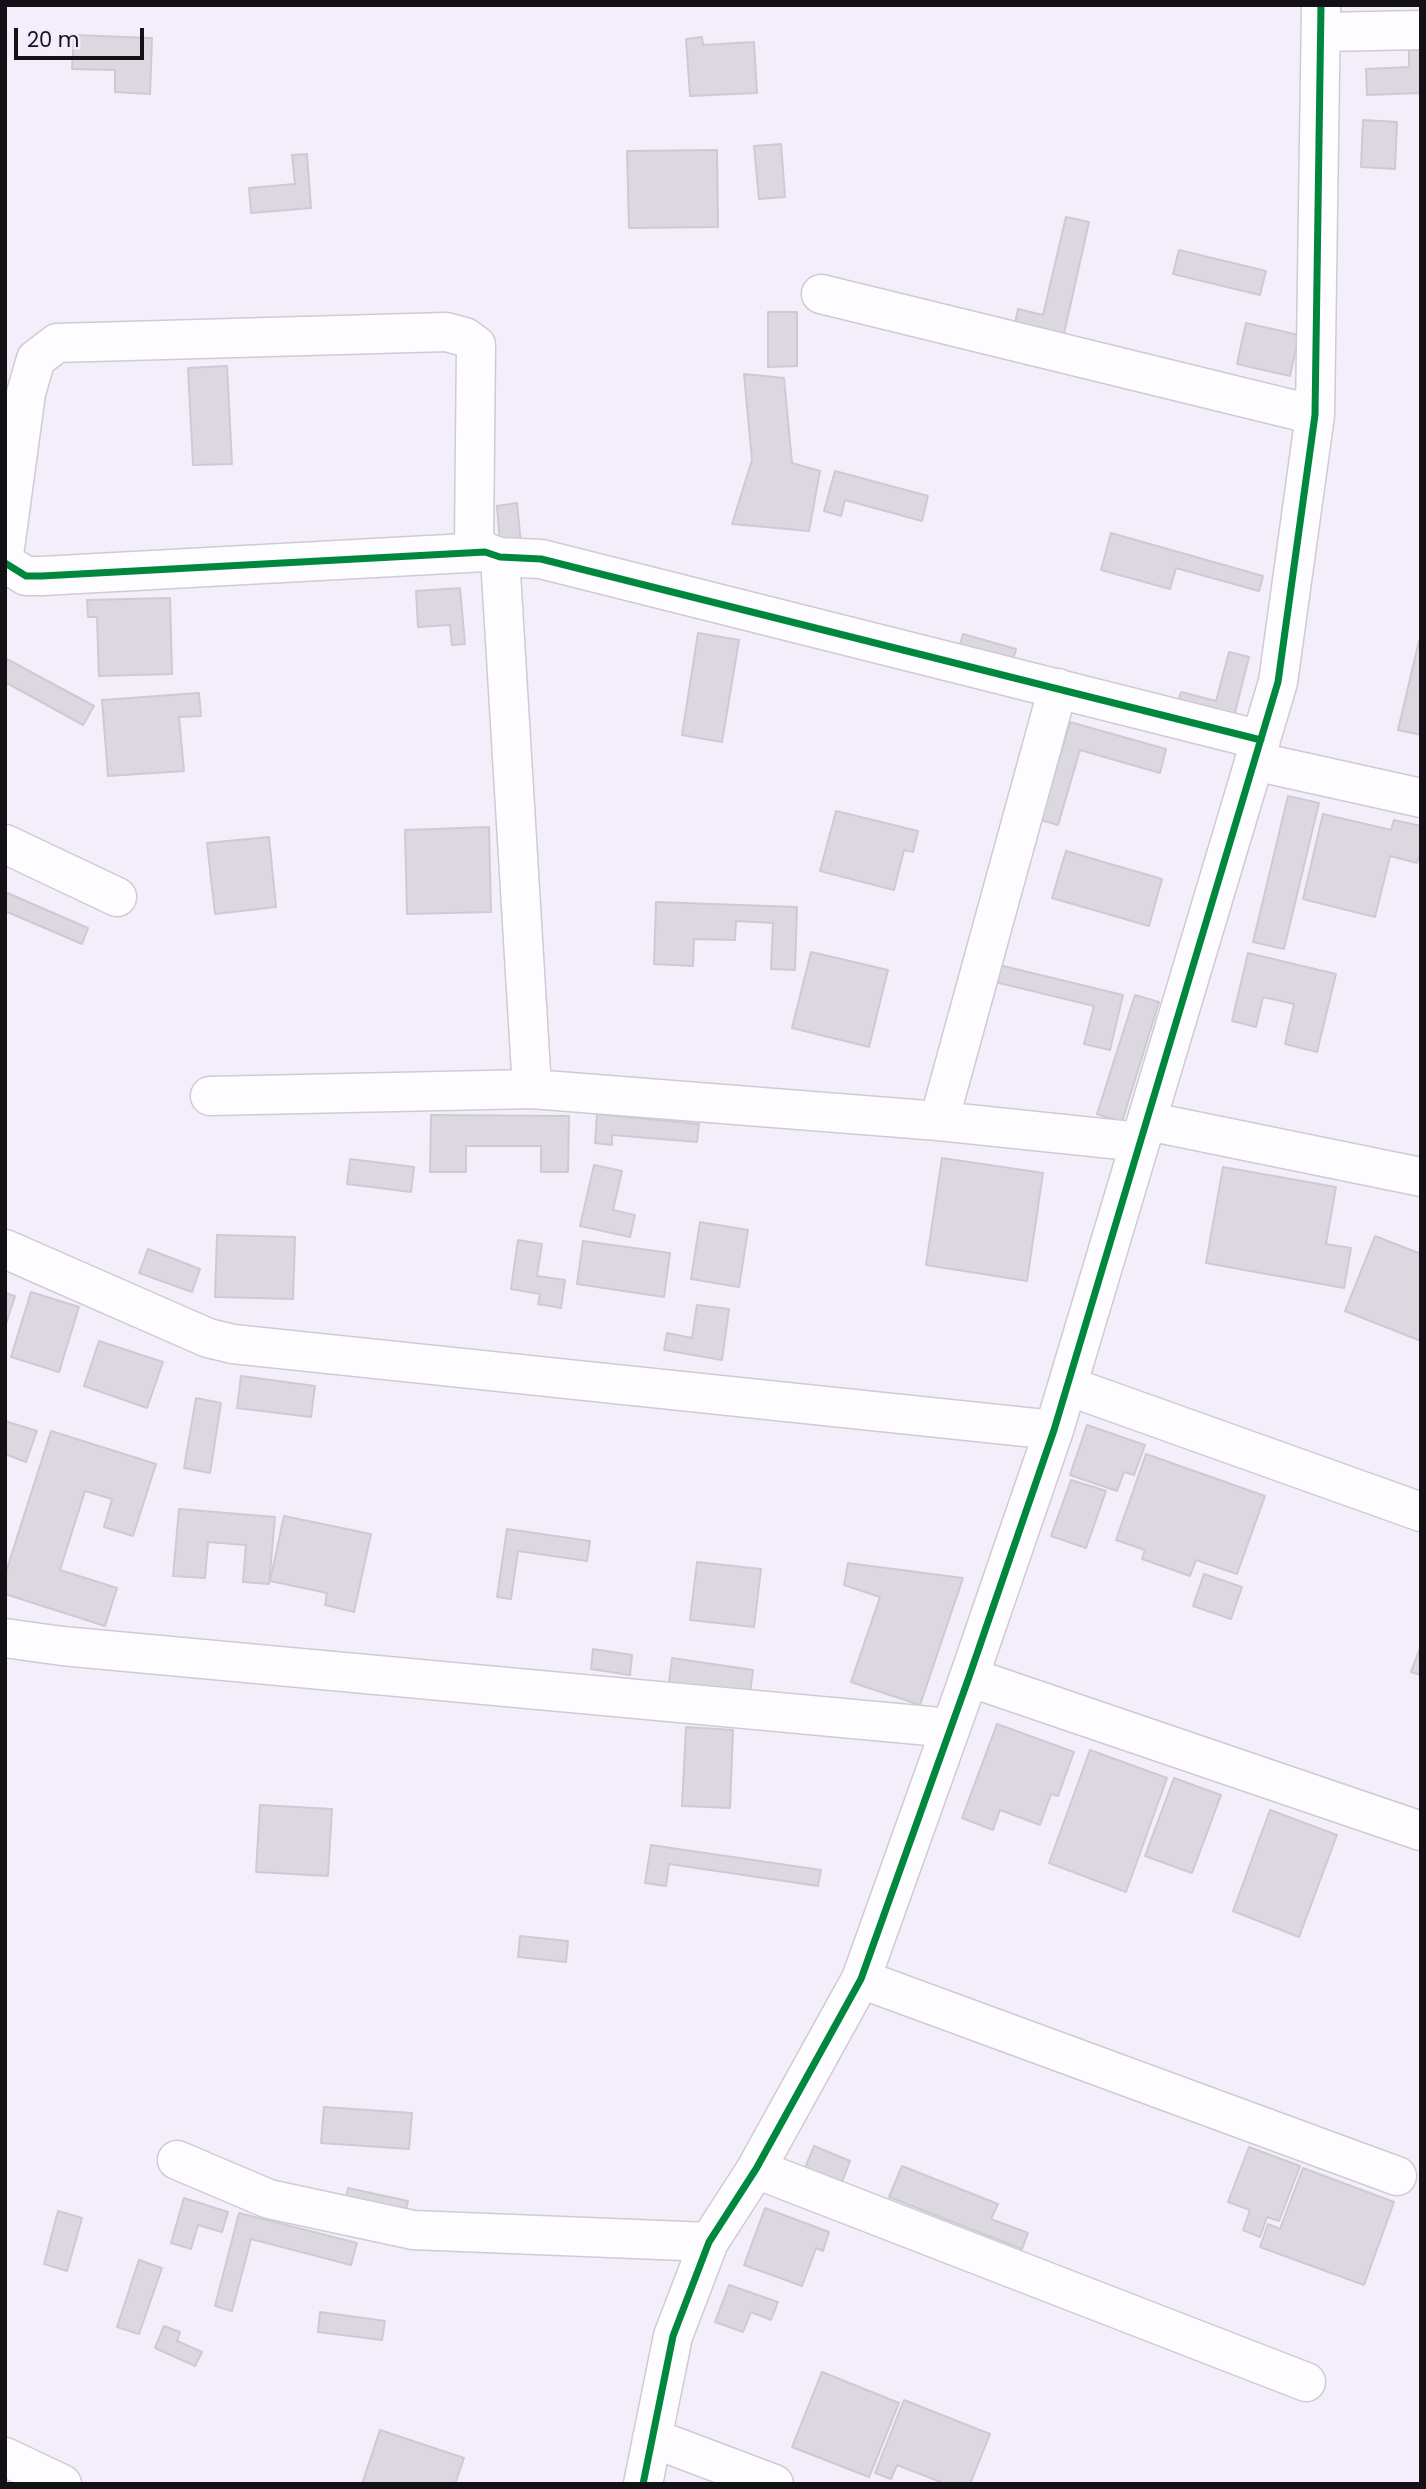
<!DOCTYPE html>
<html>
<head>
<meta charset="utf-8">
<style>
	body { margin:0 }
	#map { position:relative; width:1426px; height:2489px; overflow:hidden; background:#f3eef9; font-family:Poppins,sans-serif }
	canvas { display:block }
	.frame { position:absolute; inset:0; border:7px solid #131016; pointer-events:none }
	.scale { position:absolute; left:14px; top:28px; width:130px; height:32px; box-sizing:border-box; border:4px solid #131016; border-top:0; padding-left:9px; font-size:21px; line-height:24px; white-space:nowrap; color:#131016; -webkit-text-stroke:5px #f2eafd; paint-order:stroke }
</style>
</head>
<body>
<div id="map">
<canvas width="1426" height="2489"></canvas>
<div class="frame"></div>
<div class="scale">20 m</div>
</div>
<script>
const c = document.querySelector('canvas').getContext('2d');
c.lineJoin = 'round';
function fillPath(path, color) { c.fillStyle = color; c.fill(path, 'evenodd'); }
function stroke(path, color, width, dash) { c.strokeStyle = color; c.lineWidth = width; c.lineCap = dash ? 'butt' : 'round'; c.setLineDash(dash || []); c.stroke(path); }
const building = new Path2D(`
	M74,35l78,3 -2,56 -35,-2v-22l-43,-1z
	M702,37l1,8 51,-3 3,51 -67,3 -4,-57z
	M1409,50h12v43l-54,2 -1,-26 43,-2z
	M1363,120l34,2 -2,47 -34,-2z
	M781,144l4,53 -26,2 -5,-53z
	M717,150l1,77 -89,1 -2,-77z
	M307,154l4,54 -60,5 -2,-25 46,-4 -3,-29z
	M1066,217l23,5 -26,116 -49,-10 4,-19 25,6z
	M1179,250l87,21 -6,24 -87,-21z
	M768,312h29v54l-29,1z
	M1246,323l53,12 -9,41 -53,-12z
	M227,366l5,98 -39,1 -5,-97z
	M744,374l40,4 8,85 28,8 -11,60 -77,-7 20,-64z
	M835,471l93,25 -6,25 -77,-21 -4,16 -17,-5z
	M517,503l4,41 -21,1 -3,-39z
	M1111,533l152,43 -4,15 -83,-23 -6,21 -69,-19z
	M460,588l5,56 -13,1 -2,-20 -32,2 -2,-36z
	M170,598l2,76 -73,2 -2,-59h-9l-1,-17z
	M698,633l41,7 -17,102 -40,-7z
	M963,634l53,15 -5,17 -53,-15z
	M1419,641h2v94l-23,-5z
	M1229,652l20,5 -17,67 -56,-14 5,-18 35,9z
	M5,658l89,48 -11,19 -78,-43z
	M199,693l2,23 -22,1 5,54 -76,5 -6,-76z
	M1070,722l96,27 -6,24 -80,-23 -22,75 -17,-5z
	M1288,796l31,7 -35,146 -31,-7z
	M836,811l82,20 -5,21 -9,-2 -10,40 -74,-19z
	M1323,814l68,16 3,-10 27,6v23l-4,14 -27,-7 -15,61 -72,-18z
	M489,827l2,85 -84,2 -2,-84z
	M269,837l7,70 -61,7 -8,-71z
	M1066,851l96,28 -13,47 -97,-28z
	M5,892l83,36 -6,16 -77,-33z
	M656,902l141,5 -2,63 -24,-1 2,-46 -37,-2 -1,19 -41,-1 -1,27 -39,-2z
	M811,952l77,18 -19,77 -77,-19z
	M1248,953l88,21 -19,78 -32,-8 9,-40 -31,-7 -7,30 -24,-6z
	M999,965l124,30 -13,55 -26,-6 10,-38 -99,-24z
	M1135,995l24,7 -37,120 -25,-8z
	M597,1114l102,10 -2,18 -85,-7v10l-17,-2z
	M431,1115l138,1 -1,56h-27v-26h-75v26h-36z
	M942,1158l101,15 -16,108 -101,-16z
	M350,1159l64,8 -3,25 -64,-8z
	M594,1165l28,6 -9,39 22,5 -5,22 -50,-11z
	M1223,1167l113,20 -10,57 25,4 -7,40 -138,-25z
	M700,1222l48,8 -9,57 -48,-8z
	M217,1235l78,2 -2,62 -78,-2z
	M1375,1236l46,18v87l-76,-30z
	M518,1240l24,4 -5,32 28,4 -4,28 -23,-4 2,-10 -29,-5z
	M583,1241l87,12 -6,44 -87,-13z
	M148,1249l52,20 -8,23 -53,-19z
	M31,1292l48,15 -20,65 -48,-15z
	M5,1293l10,3 -10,31z
	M697,1305l32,4 -7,51 -58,-10 3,-17 25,5z
	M99,1341l64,21 -16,46 -63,-22z
	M241,1376l74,10 -4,31 -74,-9z
	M196,1398l25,5 -11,70 -26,-5z
	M5,1421l32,10 -11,31 -21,-8z
	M1087,1425l58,20 -11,30 -10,-3 -7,19 -47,-16z
	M51,1431l105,33 -23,72 -29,-9 8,-28 -27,-8 -25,79 57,18 -12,38 -100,-32v-19z
	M1146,1454l119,42 -28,78 -41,-14 -6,16 -48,-17 3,-9 -29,-10z
	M1071,1480l35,11 -20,57 -35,-12z
	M179,1509l96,8 -6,67 -26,-2 3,-37 -38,-3 -3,36 -32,-2z
	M284,1516l87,18 -17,78 -29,-7 2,-12 -57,-12z
	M507,1529l83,12 -3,20 -69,-10 -7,48 -14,-2z
	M697,1562l64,7 -7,58 -64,-7z
	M848,1563l115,15 -43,127 -69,-23 29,-85 -36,-12z
	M1204,1574l38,13 -11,32 -38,-13z
	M1421,1645v30l-10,-3z
	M593,1649l39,6 -2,20 -39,-6z
	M672,1658l81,12 -3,24 -81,-11z
	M997,1724l77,28 -16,44 -7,-2 -11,31 -40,-15 -7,20 -31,-12z
	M686,1727l47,3 -3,78 -48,-2z
	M1090,1750l77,28 -41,114 -77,-29z
	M1174,1778l47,17 -29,78 -47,-17z
	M260,1805l72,4 -4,67 -72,-4z
	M1270,1810l67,25 -38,102 -66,-26z
	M651,1845l170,25 -3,16 -149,-22 -3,22 -21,-3z
	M520,1936l48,5 -2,21 -48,-5z
	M324,2107l88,6 -3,36 -88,-6z
	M814,2146l36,15 -8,21 -37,-14z
	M1249,2147l51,19 -21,55 -12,-4 -7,20 -17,-7 7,-20 -22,-8z
	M902,2166l96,38 -7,15 37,14 -6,16 -133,-52z
	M1303,2168l91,34 -30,83 -104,-38 8,-23 12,5z
	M348,2188l60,13 -4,17 -59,-12z
	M184,2198l44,14 -6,20 -24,-7 -7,24 -20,-6z
	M765,2208l64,24 -6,19 -7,-3 -14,38 -58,-21z
	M58,2211l24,7 -15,53 -23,-7z
	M239,2213l118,30 -6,22 -100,-26 -19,72 -17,-5z
	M139,2260l23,8 -23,66 -22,-7z
	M729,2285l49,17 -7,18 -20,-8 -8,20 -28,-10z
	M320,2312l65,9 -3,19 -64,-8z
	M164,2326l16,6 -3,9 25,11 -7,14 -40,-18z
	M822,2372l77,31 -30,74 -77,-30z
	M904,2400l86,34 -20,50h-24l-49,-19 -6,14 -16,-6z
	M380,2430l84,28 -9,26h-93z`);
const street = new Path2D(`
	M1321,32l100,-2
	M821,294l494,121
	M5,548l21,-155 10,-34 21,-16 389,-11 19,5 11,8 -2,196 11,11
	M500,557l32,532
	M5,563l21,13h16l443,-24 15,5 41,2 720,181
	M1254,761l167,37
	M5,844l112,53
	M210,1096l322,-7 407,32 201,21
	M939,1121l119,-433
	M1147,1121l274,56
	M5,1249l203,89 25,6 821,86
	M1068,1386l353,126
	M5,1638l57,8 889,82
	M969,1677l452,154
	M861,1979l536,197
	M177,2160l92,39 144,31 296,12
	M756,2169l550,213
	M652,2438l122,46
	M5,2457l57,27
	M643,2484l30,-148 36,-94 47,-73 105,-190 108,-302 85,-247 224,-748 37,-267 6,-410`);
const cycleway = new Path2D(`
	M5,563l21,13h16l443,-24 15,5 41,2 720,181
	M643,2484l30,-148 36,-94 47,-73 105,-190 108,-302 85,-247 224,-748 37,-267 6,-410`);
fillPath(building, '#dcd8e0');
stroke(building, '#cecad2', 2);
stroke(street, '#cfcbd4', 41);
stroke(street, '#fdfcfe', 38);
stroke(cycleway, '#00873e', 7);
</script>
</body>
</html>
